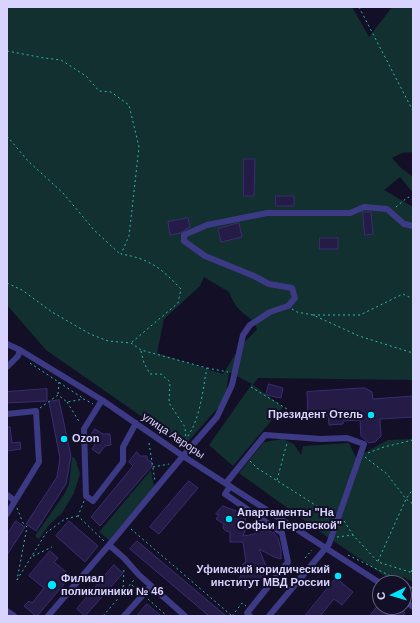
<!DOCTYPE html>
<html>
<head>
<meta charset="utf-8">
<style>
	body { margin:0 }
	#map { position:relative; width:420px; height:623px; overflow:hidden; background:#130f26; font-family:Helvetica,sans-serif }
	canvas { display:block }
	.frame { position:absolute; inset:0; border:8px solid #d9d4ff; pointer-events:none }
	.north { position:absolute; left:372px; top:575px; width:40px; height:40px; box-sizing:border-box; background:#130f26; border:1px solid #625e7d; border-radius:50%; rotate:265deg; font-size:11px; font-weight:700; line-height:16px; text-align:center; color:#d9d4ff }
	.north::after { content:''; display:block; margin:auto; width:14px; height:18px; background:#00e5ff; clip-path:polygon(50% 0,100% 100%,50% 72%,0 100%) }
</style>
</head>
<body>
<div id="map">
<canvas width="420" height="623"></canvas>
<div class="frame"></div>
<div class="north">С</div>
</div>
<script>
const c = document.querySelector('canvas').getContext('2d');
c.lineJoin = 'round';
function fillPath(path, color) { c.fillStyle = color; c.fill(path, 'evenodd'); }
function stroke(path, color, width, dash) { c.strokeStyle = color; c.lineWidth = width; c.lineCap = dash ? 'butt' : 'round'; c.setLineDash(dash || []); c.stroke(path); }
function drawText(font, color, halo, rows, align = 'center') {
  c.font = font + ' Helvetica,sans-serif'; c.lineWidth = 4; c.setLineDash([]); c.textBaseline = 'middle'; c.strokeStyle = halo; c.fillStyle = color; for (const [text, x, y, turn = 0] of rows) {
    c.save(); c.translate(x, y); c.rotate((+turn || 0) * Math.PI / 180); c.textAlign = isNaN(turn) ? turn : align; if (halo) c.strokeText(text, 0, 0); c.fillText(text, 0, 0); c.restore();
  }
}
const green = new Path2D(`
	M7,7h345l17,30 23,-30h21v145l-11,1 -10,5 9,10 12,9v16l-13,-16 -16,13 29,17v173l-155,-2 -5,7 30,22 -50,59 -24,-21 43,-61 -23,-12 -4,28 -41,46 -138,-96 -39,-45zM204,277l25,15c6,16 12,20 26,30l2,8 -16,15 -18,29 -66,-21 7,-34 36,-33z
	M283,439l11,5 7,11 2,-9 46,-3 8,17 -27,79 -91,-66 25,-31z
	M413,439v143l-10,-5 -5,6h-3l-63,-43 30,-86 26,-14z
	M72,457l3,1 5,16 -6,19 -12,20 -13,12 -10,14 -4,-3 30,-43 4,-9z
	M151,470l3,17 -45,53 -10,-8z`);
const building = new Path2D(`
	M244,159h11l-1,37h-10z
	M276,196h18v10h-18z
	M363,212h8l2,22 -8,1z
	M188,218l2,9 -10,6 -10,2 -2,-13z
	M239,223l3,14 -21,5 -3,-13z
	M320,238h18v11h-18z
	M269,384l14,4 -2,10 -15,-3z
	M365,388l7,4 1,7 40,-3v21l-33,2 1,17 -6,6 -6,1 -8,-7 -1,-16 -17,1v3l-14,1 -1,-10 -20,1 -1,-24z
	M47,389v12l-40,2v-11z
	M59,400l12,56 -5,28 -30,47 -10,-7 31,-47 3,-19 -11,-56z
	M10,427l2,16 8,-1 1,7 -14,2v-23z
	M95,429l8,5h7l1,11 -6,1 -6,8 -7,-5 3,-4 -1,-6 -4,-2z
	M137,452l3,4h7l1,5h3l1,5 -52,60 -9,-9 38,-46 4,-5 -4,-4z
	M189,481l9,7 -39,46 -9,-7z
	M223,506l16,6 6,5 2,9 -4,10 12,-2v-4h11l8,3 4,5 3,11v10l-7,-2 -15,-8 7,17 -1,9 -4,5 -6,3 -3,5 -2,-2 -3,4 -8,-6 2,-3 -3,-1 6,-9 -2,-2 1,-5 3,-2 -3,-20h-13v-10l-4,-1 -3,-3 1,-4 -8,-5 3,-4 -3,-1z
	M16,521l9,6 -18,28v-20z
	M69,521l29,25 -13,16 -29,-26z
	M137,541l89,75h-17l-79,-67z
	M50,551l8,7 -4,4 17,14 -34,40h-1l-12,-10 5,-5 3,2 12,-15 -15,-12z
	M114,565l9,8 -38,43 -8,-7z
	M336,578l17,14 -11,13 -8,-6 -14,17h-15z
	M147,604l14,12h-24z
	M377,607h21l7,6 -3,3h-32z`);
const path = new Path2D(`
	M359,7l54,104
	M7,51l37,7 17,2 25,16 13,15 12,1 18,13 10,42 -10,89 -8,18c29,5 40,14 60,35l-3,14 -47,40
	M7,136l21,25 35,32 31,37 26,24
	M396,207l12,-10 5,3
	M7,283l15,7 30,22 38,22 18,7 23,2 10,7 66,18c-5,24 -6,50 -21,71
	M292,309l5,3 16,3 46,21 54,17
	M313,315h47l43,-21 10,5
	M141,351l3,12 6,11h11l9,8 -1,21 16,24 1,15
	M30,363l54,36
	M207,368l21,4
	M251,387l36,22
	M58,394l1,-12
	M67,402l13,21
	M40,408l18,-13 9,7 17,-3 9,5
	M149,443l6,38
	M368,453l16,-6 29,-7
	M365,457l22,17 19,25 7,5
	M250,461l7,7 49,31 18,12 9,3
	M153,467l16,-3
	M277,480l10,-37
	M84,501l-6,15 26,25
	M17,508l6,15 4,4 -10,53
	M324,512l5,12
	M344,521l9,14
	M131,529l101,87
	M337,537l16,-2 25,27 35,11
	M348,555l59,29 6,5
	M33,556l19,-9
	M305,558l7,-8
	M378,561l28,-62 7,-10
	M411,572l2,-5
	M17,580l29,-47 19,-14 13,-3
	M132,585l6,6
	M123,592l1,-25
	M148,599l19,17
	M103,616l31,-36
	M232,616l10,-13 4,3`);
const minor = new Path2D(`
	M7,344l13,6 82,50 81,56 197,127
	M7,367l11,-11 2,-6
	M102,400l-18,29 2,67 7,5 30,-39v-15l13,-24
	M7,414l29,-3 3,51 -32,52
	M226,483l39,-48 56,4 26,-1 17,6 -35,100 -60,72
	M230,486l-5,8 57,39 6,29 -41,51 3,3
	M7,495l8,6
	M109,545l15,13 15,17 46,41
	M404,600l9,7
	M7,611l7,5
	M48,616l61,-71 74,-89 34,-39 15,-32 11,-50 7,-10 20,-13 18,-6 7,-8 -3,-10 -23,-4 -15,-8 -49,-20 -21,-15v-6l23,-10 60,-12h83l14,-6 23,2 17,15 9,2
	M124,616l27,-30`);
const markers = [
	[371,415,4,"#00e5ff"],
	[64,439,4,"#00e5ff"],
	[229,519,4,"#00e5ff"],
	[338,576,4,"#00e5ff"],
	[52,585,5,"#00e5ff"]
];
const poiNames = [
	["Президент Отель",363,415,"right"],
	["Ozon",72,439],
	["Апартаменты \"На",237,513],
	["Софьи Перовской\"",237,526],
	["Уфимский юридический",330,570,"right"],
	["институт МВД России",330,583,"right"],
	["Филиал",61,579],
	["поликлиники № 46",61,592]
];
const streetNames = [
	["улица Авроры",173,436,34]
];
fillPath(green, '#12302f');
fillPath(building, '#241b47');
stroke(building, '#3b2d73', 1);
stroke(path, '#2fb8b0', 1, [2, 3]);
stroke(minor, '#3d3a85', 6);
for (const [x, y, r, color] of markers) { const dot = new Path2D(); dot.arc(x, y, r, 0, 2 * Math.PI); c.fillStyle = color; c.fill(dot); stroke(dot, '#130f26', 1.5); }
drawText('bold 11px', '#d9d4ff', '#130f26', poiNames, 'left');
drawText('11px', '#d9d4ff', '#130f26', streetNames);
</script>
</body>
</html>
